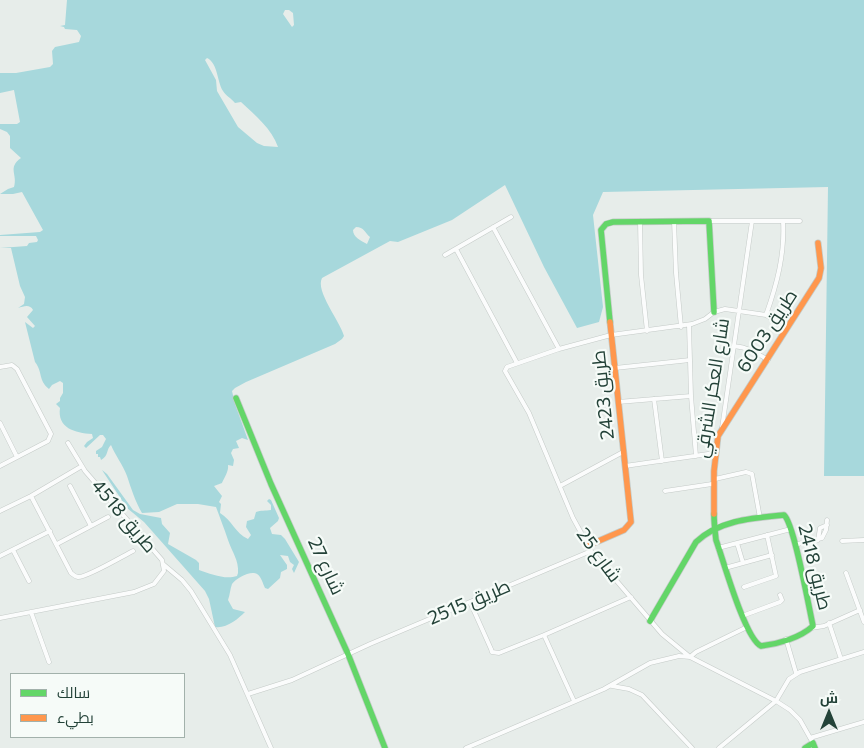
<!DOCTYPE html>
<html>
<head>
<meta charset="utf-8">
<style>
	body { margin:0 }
	#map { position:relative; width:864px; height:748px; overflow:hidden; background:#e7edea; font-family:Commissioner,Cairo,sans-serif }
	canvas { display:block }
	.legend { position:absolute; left:10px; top:673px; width:175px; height:65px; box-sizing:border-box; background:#f6fbf8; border:1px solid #a2b1ab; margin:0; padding:6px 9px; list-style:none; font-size:15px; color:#234238 }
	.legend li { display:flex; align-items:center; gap:10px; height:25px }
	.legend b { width:25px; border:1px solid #a2b1ab }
	.north { position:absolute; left:804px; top:688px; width:50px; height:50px; -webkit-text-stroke:4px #f6fbf8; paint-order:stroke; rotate:0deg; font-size:14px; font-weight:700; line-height:20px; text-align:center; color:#234238 }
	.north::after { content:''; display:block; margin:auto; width:18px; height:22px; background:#234238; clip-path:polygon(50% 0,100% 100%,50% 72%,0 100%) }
</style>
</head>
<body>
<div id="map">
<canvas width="864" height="748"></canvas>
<ul class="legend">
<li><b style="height:6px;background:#63d668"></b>سالك</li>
<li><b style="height:6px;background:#ff974d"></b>بطيء</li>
</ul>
<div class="north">ش</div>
</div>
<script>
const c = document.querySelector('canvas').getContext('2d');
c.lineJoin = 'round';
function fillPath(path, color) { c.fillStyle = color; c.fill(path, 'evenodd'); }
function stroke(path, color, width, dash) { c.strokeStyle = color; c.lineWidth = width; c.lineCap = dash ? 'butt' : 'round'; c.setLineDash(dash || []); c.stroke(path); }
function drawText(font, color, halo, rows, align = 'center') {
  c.font = font + ' Commissioner,Cairo,sans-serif'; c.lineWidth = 4.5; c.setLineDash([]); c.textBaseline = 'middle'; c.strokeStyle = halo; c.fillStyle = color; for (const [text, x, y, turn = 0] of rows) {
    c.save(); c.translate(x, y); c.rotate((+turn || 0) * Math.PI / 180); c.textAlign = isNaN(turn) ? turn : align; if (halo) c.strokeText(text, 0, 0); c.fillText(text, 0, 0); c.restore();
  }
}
const water = new Path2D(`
	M67,0h797v476h-40l4,-289 -225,5 -10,23 10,92 -4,15 -22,6 -33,-61 -39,-82 -53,35 -54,22 -8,-1 -68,37c-7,13 18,43 22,58l-2,3 -7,5 -89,38 -11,6 -3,3 3,13 13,36 -6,-2 -6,3 3,7 -6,1 -2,4 3,7 -1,6 -5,-1c1,6 -4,13 -6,18l-8,3 8,10 -3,6 2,2 -1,9c12,7 15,20 28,26l3,-4 -5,-8 1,-6 7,-2 2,-7c5,-2 9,-1 15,-2v-5l-4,-4 2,-2 2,1 8,18 -1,3 -8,7 2,6 9,1 4,4 14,23 -5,11 -2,-4 2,-4 -4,-3 -2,-6 -8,-1 7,10v4l-6,3 -1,6 -12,11 -3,-1c-2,-4 -4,-12 -8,-14 -6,-4 -21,4 -25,10 -2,5 -2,11 -4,16l5,9 12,3c-7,7 -19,17 -30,15l-6,-28 -4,-8 -61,-69 -17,-14 -25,-38 5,4 26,36 7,4 21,4 1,6 8,9 -2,11 28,16 3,3v7c12,4 26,10 38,6l1,-3c1,-13 -6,-21 -10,-33 -4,-12 -8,-22 -12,-33l-18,-3h-21l-18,8 -17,1c-7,-12 -11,-25 -15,-37 -4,-11 -12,-21 -16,-31 -5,4 -2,11 -10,15l-1,-3h-2v-3h-2v-3l6,-4 4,-8 -3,-4h-3l-14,13 -2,-2 3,-4 6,-4 -1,-4c-17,-1 -35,-6 -32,-26l-4,-4 4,-3v-3l3,-5v-10l-3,-2 -8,4 -3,4c-11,-9 -6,-17 -14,-27l-10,-40 8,6 2,-2 -8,-9 6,-7c-3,-6 -9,-4 -15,-2l6,-4 1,-7 -5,-11 -9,-38h-11l27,-2 2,-3 8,-1 1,-2 -2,-4h-36v-1l40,-3 3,-2 -21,-38 -9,2h-13l8,-5 6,-2c4,-13 -7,-19 7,-29l-11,-10v-12l-3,-4 -7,-3v-5h17l3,-2 -6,-32 -14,3v-20h16l34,-6 3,-3 -1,-13 3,-4 24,-5 2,-6 -4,-6 -12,-1 -1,-2 -4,-1 5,-1zM285,10h4l4,3 1,12 -2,2 -9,-13zM207,58c11,5 10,24 16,33 3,5 8,7 12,12l6,-1c14,13 31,27 37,45l-14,-1 -7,-3 -19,-16 -21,-36 -1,-11 -11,-20zM356,227c8,0 9,6 14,10l-3,7c-6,-3 -14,-7 -14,-14z`);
const street = new Path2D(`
	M640,221l1,54 6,56
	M674,221l2,52 5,54
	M709,221h74
	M493,227l66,122
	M456,249l61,114
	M445,255l66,-38
	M766,315c11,-31 19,-61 17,-94h17
	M689,325l2,71 5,60
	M787,327l-21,-12 -41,-6 -11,3 -9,7 -13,5 -81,11 -52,14 -52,18 -2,4 24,42 44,105 18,33 71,83 28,23 86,44 14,9 10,10 13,23
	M734,346c13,1 23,7 34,14
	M0,367l12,-2 5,4 34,65 -3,7 -48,25
	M615,368l75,-8
	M654,399l8,62
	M618,402l73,-6
	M0,423l17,34
	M722,428l30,-207
	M625,466l90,-13
	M715,479l31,-7 6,2 8,44
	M70,486l21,40
	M560,486l63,-34
	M665,491l47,-7
	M31,496l40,77c3,2 3,3 7,4 8,1 45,-21 55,-26
	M0,511l31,-15 51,-30
	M818,540l2,-12 7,-3
	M842,541l22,-1
	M737,543l6,20
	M57,544l51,-27
	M798,544l24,-6 4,-8 1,-10
	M718,548l73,-19
	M13,550l16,31
	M0,556l50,-25
	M163,564l19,16 9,11 39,64 41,93
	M725,568l47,-13
	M846,573l18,49
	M744,587l32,-11 -9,-41
	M470,602l21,47 1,3 7,1 45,-18 87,-38
	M31,612l18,50
	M742,616l38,-14 2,-2 -2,-5
	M0,618l134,-26 20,-8 10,-13 -2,-11 -77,-89 -17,-28
	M829,623l12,36
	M811,628l13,-2 36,-16
	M544,635l30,66
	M786,639l10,34
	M612,686l17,3 13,6 50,53
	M248,694l44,-14 78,-36 221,-93
	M810,738l54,-16
	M466,748l138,-59 46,-26 29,-7 11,1 6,-5 51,-25
	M719,748l57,-47 13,-22 11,-7 64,-20`);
const fast = new Path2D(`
	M610,322l-9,-92 5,-6 7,-2 96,-1 5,91
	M236,398l35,86 77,170 37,94
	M650,621l46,-79c23,-22 57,-24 88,-27 10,8 25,93 29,111 -13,12 -35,18 -52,20 -16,-7 -38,-87 -45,-106 -1,-9 -2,-17 -2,-26
	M805,748l8,-5 2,5`);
const slow = new Path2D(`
	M714,514v-43l4,-35 101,-158 2,-10 -3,-25
	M587,546l37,-16 7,-8 -21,-200`);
const streetNames = [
	["طريق 6003",767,331,-57],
	["شارع العكر الشرقي",712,388,-81],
	["طريق 2423",603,395,-96],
	["طريق 4518",124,516,50],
	["شارع 25",599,555,54],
	["شارع 27",326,566,65],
	["طريق 2418",815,567,76],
	["طريق 2515",469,602,-23]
];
fillPath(water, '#a7d8dc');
stroke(street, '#c4cac7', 5);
stroke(fast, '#c3cac7', 7);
stroke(slow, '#c3cac7', 7);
stroke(street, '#fbfcfc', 4);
stroke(fast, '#63d668', 5.5);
stroke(slow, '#ff974d', 5.5);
drawText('19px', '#234238', '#f6fbf8', streetNames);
</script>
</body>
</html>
